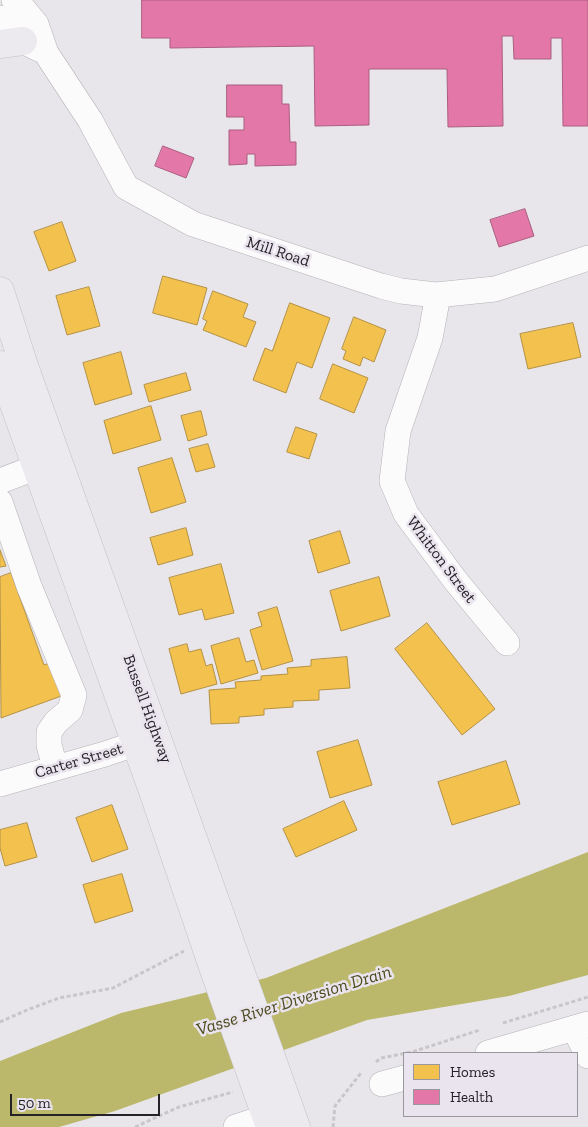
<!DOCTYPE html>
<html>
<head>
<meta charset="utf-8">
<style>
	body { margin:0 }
	#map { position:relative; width:588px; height:1127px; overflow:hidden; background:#e9e6eb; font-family:"Zilla Slab",serif }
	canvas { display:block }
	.legend { position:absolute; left:403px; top:1052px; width:175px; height:65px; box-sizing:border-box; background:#e9e4ed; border:1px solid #9a969d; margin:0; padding:6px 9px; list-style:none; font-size:15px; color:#242226 }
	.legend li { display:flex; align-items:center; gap:10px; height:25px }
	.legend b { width:25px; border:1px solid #9a969d }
	.scale { position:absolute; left:10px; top:1094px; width:150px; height:22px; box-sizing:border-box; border:2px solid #242226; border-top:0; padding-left:6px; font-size:15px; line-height:18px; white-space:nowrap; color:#242226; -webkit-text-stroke:4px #e9e4ed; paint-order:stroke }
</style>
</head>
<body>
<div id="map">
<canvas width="588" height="1127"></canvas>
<ul class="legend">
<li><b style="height:14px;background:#f2c14e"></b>Homes</li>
<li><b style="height:14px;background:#e377a8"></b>Health</li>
</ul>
<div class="scale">50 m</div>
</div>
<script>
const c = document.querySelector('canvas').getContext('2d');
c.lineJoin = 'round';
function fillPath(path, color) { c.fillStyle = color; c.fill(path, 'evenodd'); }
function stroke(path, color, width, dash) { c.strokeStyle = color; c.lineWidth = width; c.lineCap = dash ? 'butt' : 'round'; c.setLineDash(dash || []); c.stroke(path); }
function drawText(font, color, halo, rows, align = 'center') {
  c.font = font + ' "Zilla Slab",serif'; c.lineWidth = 5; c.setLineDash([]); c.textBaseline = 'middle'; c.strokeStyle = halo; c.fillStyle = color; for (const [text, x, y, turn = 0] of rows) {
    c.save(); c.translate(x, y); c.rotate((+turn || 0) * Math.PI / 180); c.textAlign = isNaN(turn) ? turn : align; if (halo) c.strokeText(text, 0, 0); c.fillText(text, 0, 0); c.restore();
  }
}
const water = new Path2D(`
	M588,852v123l-79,21 -142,24 -252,91 -56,16h-59v-66l121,-48 145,-35z`);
const homes = new Path2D(`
	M62,222l14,39 -27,10 -15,-39z
	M163,276l44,12 -10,37 -44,-12z
	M89,287l11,39 -33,9 -11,-39z
	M213,291l35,13 -5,13 13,5 -10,25 -43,-17 4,-9 -4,-2z
	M290,303l40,15 -18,50 -15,-6 -11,31 -33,-13 12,-32 7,3z
	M354,317l32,13 -12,32 -11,-5 -3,9 -17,-7 3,-8 -4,-2z
	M573,323l8,34 -53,12 -8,-35z
	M121,352l11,42 -37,11 -12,-42z
	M333,364l35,14 -14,35 -34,-14z
	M186,373l5,17 -42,12 -5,-17z
	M151,406l10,34 -48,14 -9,-33z
	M201,411l6,24 -19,6 -7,-25z
	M296,427l21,7 -8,25 -22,-7z
	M208,444l7,23 -19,5 -7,-23z
	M172,458l14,44 -35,11 -13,-45z
	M186,528l7,27 -35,10 -8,-27z
	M340,531l10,32 -32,10 -9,-32z
	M0,550l6,16 -6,1z
	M221,564l13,49 -29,7 -3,-11 -23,6 -10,-37z
	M11,573l33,92 8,-3 12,33 -63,23 -1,-141z
	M379,577l11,39 -49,15 -11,-40z
	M277,607l16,54 -31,9 -12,-40 12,-4 -4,-13z
	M427,623l68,86 -33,26 -67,-86z
	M239,638l7,24 8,-2 4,13 -37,11 -10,-38z
	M187,644l2,8 12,-3 5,17 6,-2 5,20 -36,10 -12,-45z
	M347,657l3,31 -31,2v10l-26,1v6l-29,2v6l-25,2v6l-28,1 -2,-34 27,-2 -1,-6 26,-2v-4l27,-2 -1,-6 24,-2v-6z
	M358,740l14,45 -42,13 -13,-46z
	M506,761l14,43 -68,21 -14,-43z
	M344,801l13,29 -61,27 -13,-28z
	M112,805l16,44 -36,13 -16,-44z
	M27,823l10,34 -32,9 -5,-18v-18z
	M122,874l11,37 -38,12 -12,-38z`);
const health = new Path2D(`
	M142,0h446v126h-25l-1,-88h-11v21h-37l-1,-23h-11l1,90 -55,1 -1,-58h-78v56l-54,1 -1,-80 -144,2v-10h-28z
	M227,85h55v19h7l1,38h6v23l-41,1v-12h-8v10l-18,1v-35h15v-13h-17z
	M163,146l31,12 -8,20 -31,-12z
	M525,209l9,27 -35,11 -9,-27z`);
const path = new Path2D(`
	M0,1022l27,-12 32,-12 54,-10 71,-37
	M503,1023l85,-26
	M376,1062l5,-4 31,-6 68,-22
	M135,1127l44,-20 54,-15
	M333,1127l2,-21 26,-33`);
const minor = new Path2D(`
	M14,0l7,6 15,18 10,29 44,67 36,67 67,37 188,62 20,5 35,4 59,-6 93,-31
	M0,18l14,11 9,12 16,8
	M436,295v11l-6,32 -32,93 -6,50 14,33 49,66 52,63
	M0,481l37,-14
	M0,502l29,84 45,109 -4,15 -14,12 -7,10v13l6,22
	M0,784l105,-30 50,-17
	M574,1028l14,28
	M488,1053l100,-29
	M382,1084l22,-6
	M236,1127l50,-16`);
const major = new Path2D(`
	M0,44l23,-3
	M0,291l24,75 272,761
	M0,365l153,426 60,176 57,160`);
const streetNames = [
	["Mill Road",278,252,18],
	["Whitton Street",441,560,53],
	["Bussell Highway",147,709,70],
	["Carter Street",79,761,-16]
];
const waterNames = [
	["Vasse River Diversion Drain",294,1001,-17]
];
fillPath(water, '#bbb76b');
fillPath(homes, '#f2c14e');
stroke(homes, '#b49142', 1);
fillPath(health, '#e377a8');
stroke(health, '#aa5e81', 1);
stroke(minor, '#b4b2b6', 26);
stroke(major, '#c3c2c4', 29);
stroke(path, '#c8c6c8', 3, [4, 2.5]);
stroke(minor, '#fcfbfc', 25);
stroke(major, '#ece9ef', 28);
drawText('16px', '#242226', '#e9e4ed', streetNames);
drawText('italic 18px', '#4b4a1d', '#e9e4ed', waterNames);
</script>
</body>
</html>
